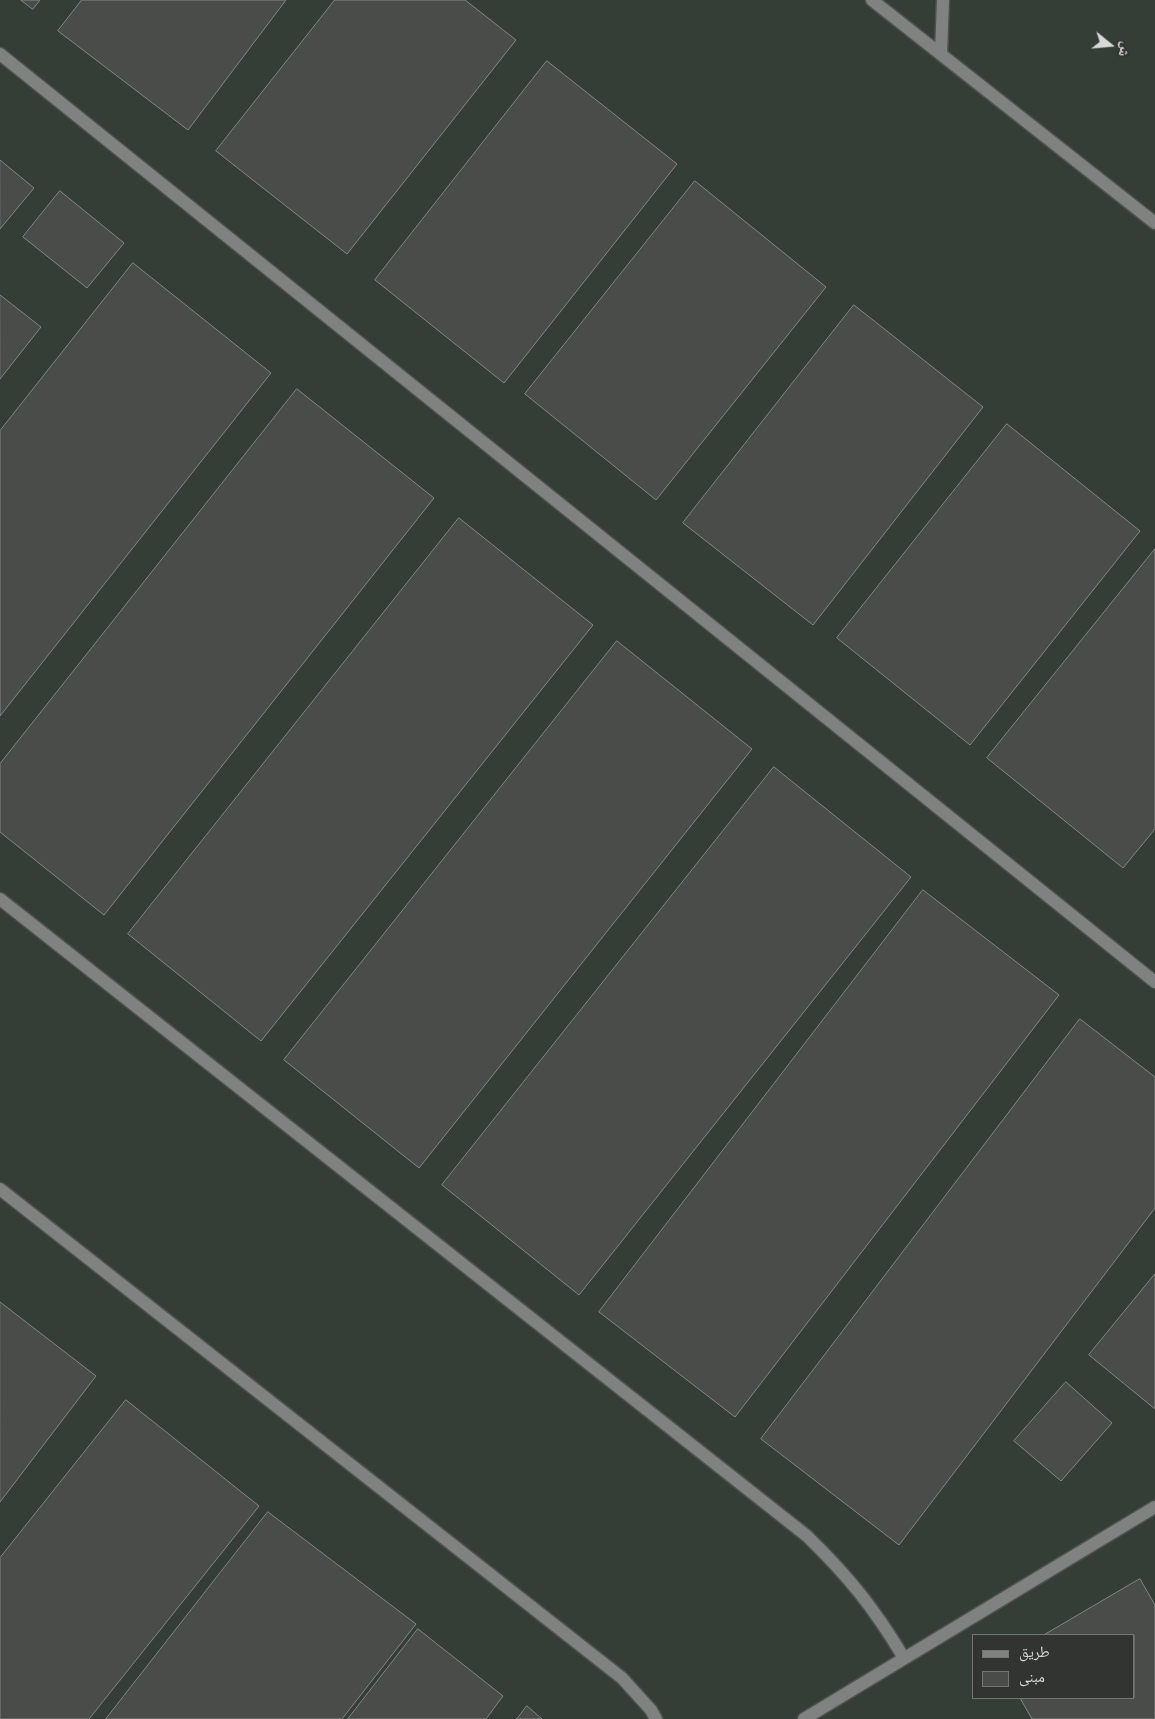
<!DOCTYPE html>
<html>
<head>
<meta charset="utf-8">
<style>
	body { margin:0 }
	#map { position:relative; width:1155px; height:1719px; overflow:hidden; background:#323432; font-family:Bitter,"Noto Naskh Arabic",serif }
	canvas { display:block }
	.legend { position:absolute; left:972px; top:1634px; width:162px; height:65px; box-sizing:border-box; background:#323432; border:1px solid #747674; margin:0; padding:6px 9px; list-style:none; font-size:15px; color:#d7d9d8 }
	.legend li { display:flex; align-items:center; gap:10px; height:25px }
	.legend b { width:25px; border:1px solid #747674 }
	.north { position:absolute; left:1085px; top:20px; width:50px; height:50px; -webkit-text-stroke:4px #323432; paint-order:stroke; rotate:107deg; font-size:14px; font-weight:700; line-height:20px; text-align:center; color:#d7d9d8 }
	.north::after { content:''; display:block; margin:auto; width:18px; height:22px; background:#d7d9d8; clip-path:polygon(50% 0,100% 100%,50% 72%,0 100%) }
</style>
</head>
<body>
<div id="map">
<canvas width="1155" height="1719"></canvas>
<ul class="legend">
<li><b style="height:6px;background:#7f8280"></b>طريق</li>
<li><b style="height:14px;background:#4a4c4a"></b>مبنى</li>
</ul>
<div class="north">ش</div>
</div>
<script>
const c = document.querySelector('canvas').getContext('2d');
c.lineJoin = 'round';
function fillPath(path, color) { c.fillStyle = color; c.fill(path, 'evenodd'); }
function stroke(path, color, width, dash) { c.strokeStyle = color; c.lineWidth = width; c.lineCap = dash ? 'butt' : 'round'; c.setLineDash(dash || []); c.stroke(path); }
const built = new Path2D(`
	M0,0h1155v1719h-1155zM974,1635h160v63h-160z`);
const building = new Path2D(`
	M21,0h19l-7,9z
	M82,0h204l-98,130 -130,-99z
	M335,0h130l51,40 -169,214 -131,-103z
	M547,61l130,103 -173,219 -129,-103z
	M0,160l34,28 -34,41z
	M695,181l131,106 -170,213 -131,-106z
	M60,191l64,52 -37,45 -64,-51z
	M133,263l138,110 -271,343v-285z
	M0,295l41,32 -41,52z
	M854,305l129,102 -170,218 -130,-102z
	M297,389l137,109 -330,417 -104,-83v-68z
	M1007,424l133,107 -170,214 -133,-107z
	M459,518l134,107 -332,416 -133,-107z
	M1155,549v280l-32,39 -136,-110z
	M617,641l135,108 -333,419 -135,-108z
	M774,767l137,110 -332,418 -137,-110z
	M923,890l136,105 -324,422 -136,-105z
	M1080,1019l75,58v131l-256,337 -138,-106z
	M1155,1274v135l-66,-54z
	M0,1302l96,74 -96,126z
	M1066,1382l46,41 -51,58 -47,-40z
	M126,1400l133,106 -170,213h-89v-161z
	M268,1512l148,112 -74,95h-236z
	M1140,1579l15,26v114h-123l-12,-21h114v-63h-90z
	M418,1629l85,67 -17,23h-138z
	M527,1706l15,13h-25z`);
const minor = new Path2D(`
	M872,0l283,223
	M0,54l1155,928
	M941,54l2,-54
	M0,899l807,637c42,41 67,72 97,122
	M0,1189l622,489 29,32 5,9
	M804,1719l351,-212`);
fillPath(built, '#353d37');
fillPath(building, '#4a4c4a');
stroke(building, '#848785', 1);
stroke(minor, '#4f514f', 15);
stroke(minor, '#7f8280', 12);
</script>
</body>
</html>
